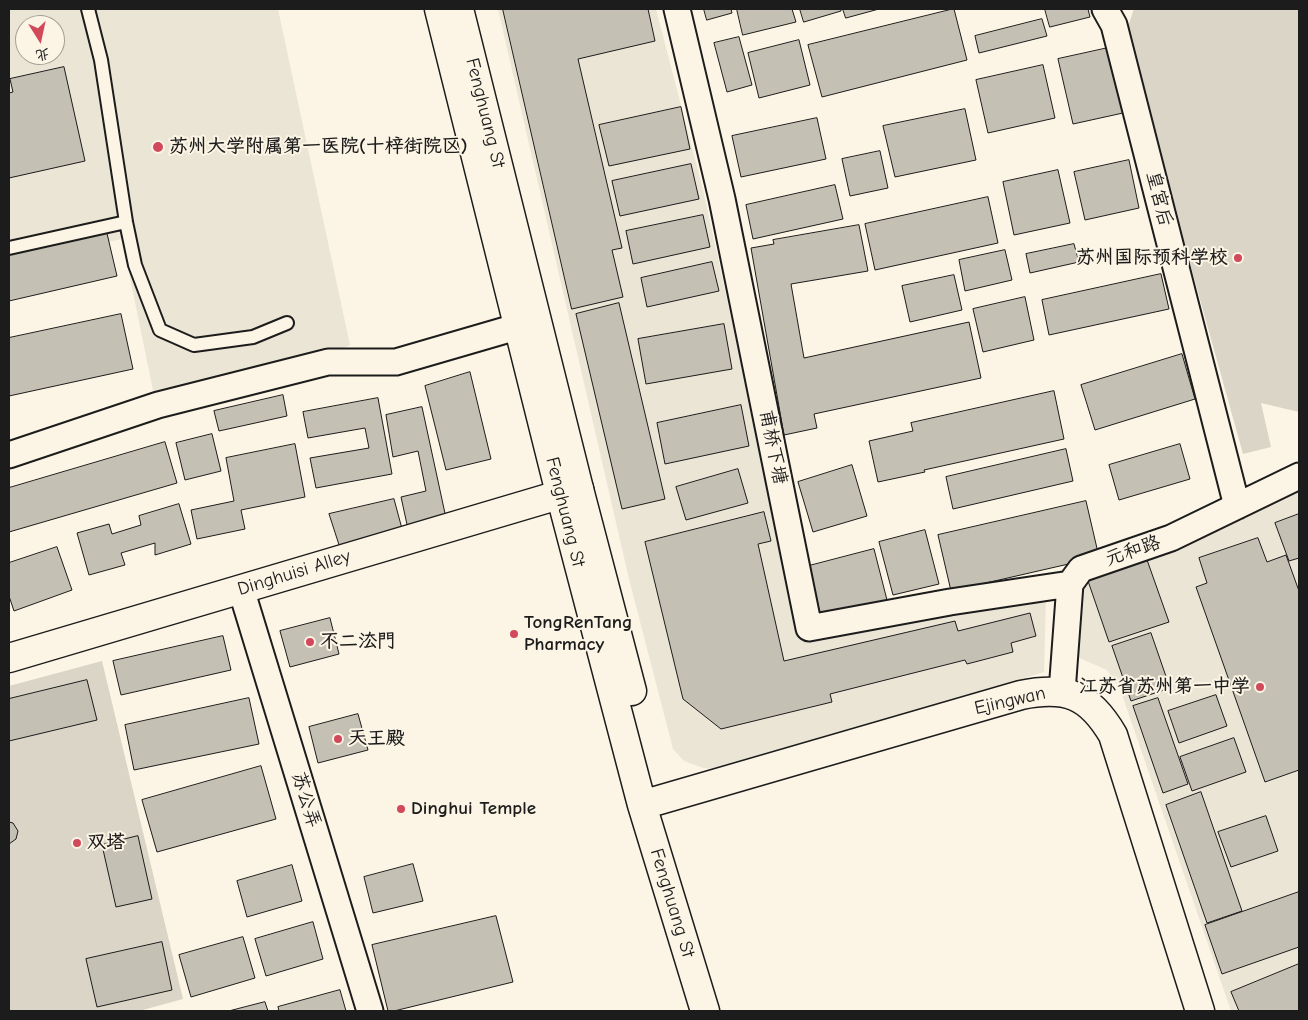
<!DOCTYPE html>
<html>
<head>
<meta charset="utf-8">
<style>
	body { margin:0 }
	#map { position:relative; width:1308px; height:1020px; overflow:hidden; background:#fcf5e5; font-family:"Comic Neue","LXGW WenKai TC",sans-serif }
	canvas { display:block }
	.frame { position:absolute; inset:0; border:10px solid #1c1c1c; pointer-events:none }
	.north { position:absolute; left:15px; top:15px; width:50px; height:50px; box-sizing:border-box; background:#fcf5e5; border:1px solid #a29e95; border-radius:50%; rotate:170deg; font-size:14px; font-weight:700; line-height:20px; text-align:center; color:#1c1c1c }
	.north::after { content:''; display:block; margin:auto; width:18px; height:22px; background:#d1495b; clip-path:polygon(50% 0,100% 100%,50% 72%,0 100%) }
</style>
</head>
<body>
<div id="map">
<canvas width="1308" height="1020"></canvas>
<div class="frame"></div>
<div class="north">北</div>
</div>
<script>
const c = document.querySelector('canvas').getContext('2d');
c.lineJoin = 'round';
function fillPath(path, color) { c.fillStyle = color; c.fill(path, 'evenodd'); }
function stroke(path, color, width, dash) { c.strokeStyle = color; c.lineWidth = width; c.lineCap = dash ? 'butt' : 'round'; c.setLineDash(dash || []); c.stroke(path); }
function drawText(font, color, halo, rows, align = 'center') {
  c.font = font + ' "Comic Neue","LXGW WenKai TC",sans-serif'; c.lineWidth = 4; c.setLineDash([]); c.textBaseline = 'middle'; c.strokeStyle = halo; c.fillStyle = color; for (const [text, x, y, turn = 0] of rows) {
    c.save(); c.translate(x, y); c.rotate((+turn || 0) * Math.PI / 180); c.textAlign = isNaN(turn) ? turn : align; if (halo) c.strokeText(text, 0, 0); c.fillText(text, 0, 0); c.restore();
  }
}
const built = new Path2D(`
	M9,9h269l72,336 -65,31 -130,24 -33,-161 -113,24zM25,25h30v30h-30z
	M498,9h158l47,181 99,451 244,-44 -2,75 -322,98 -19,-2 -19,-7 -11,-12 -44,-170z
	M1299,489v522h-68l-111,-322 -13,-19 -30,-13 6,-78z`);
const green = new Path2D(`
	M1134,9h165v403l-38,-9 10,44 -28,7 -114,-410 -1,-18z
	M102,661l81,338 -44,12h-130v-325z`);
const building = new Path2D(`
	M503,9h145l7,32 -77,18 44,189 -10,2 11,47 -51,12z
	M704,9h27l1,4 -25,7z
	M737,9h55l4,13 -53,13z
	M800,9h41v2l-37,11z
	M843,9h36l-33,9z
	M954,9l13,51 -145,37 -14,-52z
	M1045,9h43l2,8 -40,10z
	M1042,19l5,17 -68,17 -4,-17z
	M739,37l13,48 -25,7 -13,-49z
	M799,40l11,45 -51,13 -11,-45z
	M1108,48l15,65 -50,11 -15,-65z
	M1043,65l12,53 -67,15 -12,-53z
	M64,67l21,94 -76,17v-85l4,-1 -3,-13z
	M681,107l9,42 -81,17 -10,-41z
	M965,109l11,51 -81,17 -12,-51z
	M817,118l9,41 -85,18 -9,-41z
	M880,151l8,37 -38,8 -8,-37z
	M1129,160l10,48 -54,12 -11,-48z
	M691,164l8,35 -79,17 -8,-35z
	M1058,170l12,53 -56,12 -11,-53z
	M835,185l8,34 -90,20 -7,-34z
	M988,197l10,46 -123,27 -10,-46z
	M703,215l7,32 -77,17 -7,-33z
	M105,225l12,51 -108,25v-53z
	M859,225l9,46 -77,13 13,74 165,-36 12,56 -167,36 3,14 -33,7 -33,-187 23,-4 -1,-4z
	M1074,244l5,18 -49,11 -4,-19z
	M1005,250l7,30 -47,11 -6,-31z
	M712,262l7,29 -72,16 -6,-29z
	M1161,274l8,35 -120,26 -7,-35z
	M954,275l8,35 -52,12 -8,-36z
	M1025,297l9,43 -51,12 -10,-43z
	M619,303l46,196 -43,10 -46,-195z
	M121,314l12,55 -124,27v-58z
	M724,324l8,45 -86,15 -8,-45z
	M1182,354l13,45 -100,31 -14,-45z
	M470,372l21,87 -45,11 -21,-84z
	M1054,391l10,48 -140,31 1,2 -47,10 -9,-41 44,-10 -2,-8z
	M283,395l4,21 -68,15 -5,-20z
	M378,398l14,76 -76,14 -6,-30 59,-10 -4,-20 -57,10 -5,-26z
	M741,405l8,41 -84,18 -8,-41z
	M422,407l24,111 -38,11 -7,-32 25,-6 -8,-40 -25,6 -7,-42z
	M212,434l9,37 -36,9 -9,-37z
	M165,442l12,41 -168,49v-44z
	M295,444l10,53 -64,13 4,19 -48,10 -6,-29 43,-9 -8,-43z
	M1180,444l10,35 -71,21 -10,-35z
	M1066,449l7,32 -120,28 -7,-32z
	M852,465l15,51 -54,16 -15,-50z
	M738,469l10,34 -62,17 -10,-33z
	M394,499l11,41 -63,14 -13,-40z
	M1086,501l13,56 -148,34 -13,-56z
	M179,504l12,40 -36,11v-12l-34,10 4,12 -36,10 -12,-42 32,-9 3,10 29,-9 -2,-9z
	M764,512l7,29 -13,3 26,117 171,-40 3,10 72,-18 6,23 -25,7 2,9 -46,12 -2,-4 -135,34 2,8 -111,27 -38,-30 -38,-157z
	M1299,514v44l-10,3 -14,-38z
	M925,530l14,54 -46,11 -14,-53z
	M1258,538l9,24 19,-7 13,36v179l-34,12 -69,-195 11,-4 -8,-25z
	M57,547l15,43 -58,21 -5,-15v-33z
	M874,549l13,51 -68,18 -14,-51z
	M1146,557l23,65 -60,20 -22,-64z
	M330,618l9,36 -49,13 -10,-36z
	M1151,633l19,55 -39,13 -19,-55z
	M223,636l8,34 -110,25 -8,-34z
	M87,680l10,40 -88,21v-42z
	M1216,695l11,31 -48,17 -11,-32z
	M249,698l10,46 -125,26 -9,-45z
	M1158,698l30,86 -25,9 -30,-87z
	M358,714l10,36 -50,13 -9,-36z
	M1234,738l12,34 -54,19 -12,-34z
	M261,766l15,53 -119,33 -15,-52z
	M1201,792l41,119 -35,12 -41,-118z
	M1266,816l12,35 -47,16 -13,-35z
	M9,822l4,1 5,8 -2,8 -7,5z
	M138,836l14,63 -36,8 -14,-62z
	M413,864l10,37 -50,12 -9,-36z
	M292,865l10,36 -55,16 -10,-36z
	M1299,892v55l-77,27 -17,-49z
	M496,916l17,66 -119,29h-6l-16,-66z
	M313,922l10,37 -57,17 -11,-37z
	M243,937l12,41 -64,19 -12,-42z
	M162,942l10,48 -75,17 -11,-48z
	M1299,964v47h-60l-8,-19z
	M340,990l6,21h-67l-1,-4z
	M265,1002l3,9h-39z`);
const service = new Path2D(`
	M88,9l13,51 25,162 9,43 25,65 34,15 59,-8 34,-14
	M9,248l117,-26`);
const minor = new Path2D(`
	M677,9l45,190 87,429 141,-26 120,-18
	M1105,9l9,16 123,481
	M9,455l149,-50 170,-43h68l141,-41
	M241,589l129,422
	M1062,692l8,-108 11,-15 90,-31 128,-62`);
const tertiary = new Path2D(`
	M9,658l570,-169`);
const secondary = new Path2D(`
	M439,9l121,484 82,312 63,206
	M459,9l120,480 53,202
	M642,805l379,-110c45,-9 68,-1 92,40l87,276`);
const markers = [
	[158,147,6,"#d1495b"],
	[1238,258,5,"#d1495b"],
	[514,634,5,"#d1495b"],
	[310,642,5,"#d1495b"],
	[1260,687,5,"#d1495b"],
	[338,739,5,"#d1495b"],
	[401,809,5,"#d1495b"],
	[77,843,5,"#d1495b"]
];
const streetNames = [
	["Fenghuang St",485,113,76],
	["皇宫后",1159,199,76],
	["甫桥下塘",773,447,79],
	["Fenghuang St",565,512,76],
	["元和路",1133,551,-19],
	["Dinghuisi Alley",294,573,-17],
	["Ejingwan",1010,701,-13],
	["苏公弄",306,800,73],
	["Fenghuang St",672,903,73]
];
const poiNames = [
	["苏州大学附属第一医院(十梓街院区)",169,147],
	["苏州国际预科学校",1228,258,"right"],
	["TongRenTang",524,623],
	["Pharmacy",524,645],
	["不二㳒門",320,642],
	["江苏省苏州第一中学",1250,687,"right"],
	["天王殿",348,739],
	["Dinghui Temple",411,809],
	["双塔",87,843]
];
fillPath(built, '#ebe5d6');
fillPath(green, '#dbd5c8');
fillPath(building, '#c4c0b3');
stroke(building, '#1c1c1c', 1);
stroke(service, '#1c1c1c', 16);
stroke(minor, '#1c1c1c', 29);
stroke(tertiary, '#1c1c1c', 31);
stroke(secondary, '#1c1c1c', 31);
stroke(service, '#fcf5e5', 12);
stroke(minor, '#fcf5e5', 25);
stroke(tertiary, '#fcf5e5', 28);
stroke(secondary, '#fcf5e5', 28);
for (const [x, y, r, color] of markers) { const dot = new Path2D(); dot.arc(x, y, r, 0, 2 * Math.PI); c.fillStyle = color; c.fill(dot); stroke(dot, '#fcf5e5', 2); }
drawText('19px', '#1c1c1c', '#fcf5e5', streetNames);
drawText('bold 19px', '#1c1c1c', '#fcf5e5', poiNames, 'left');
</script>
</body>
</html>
